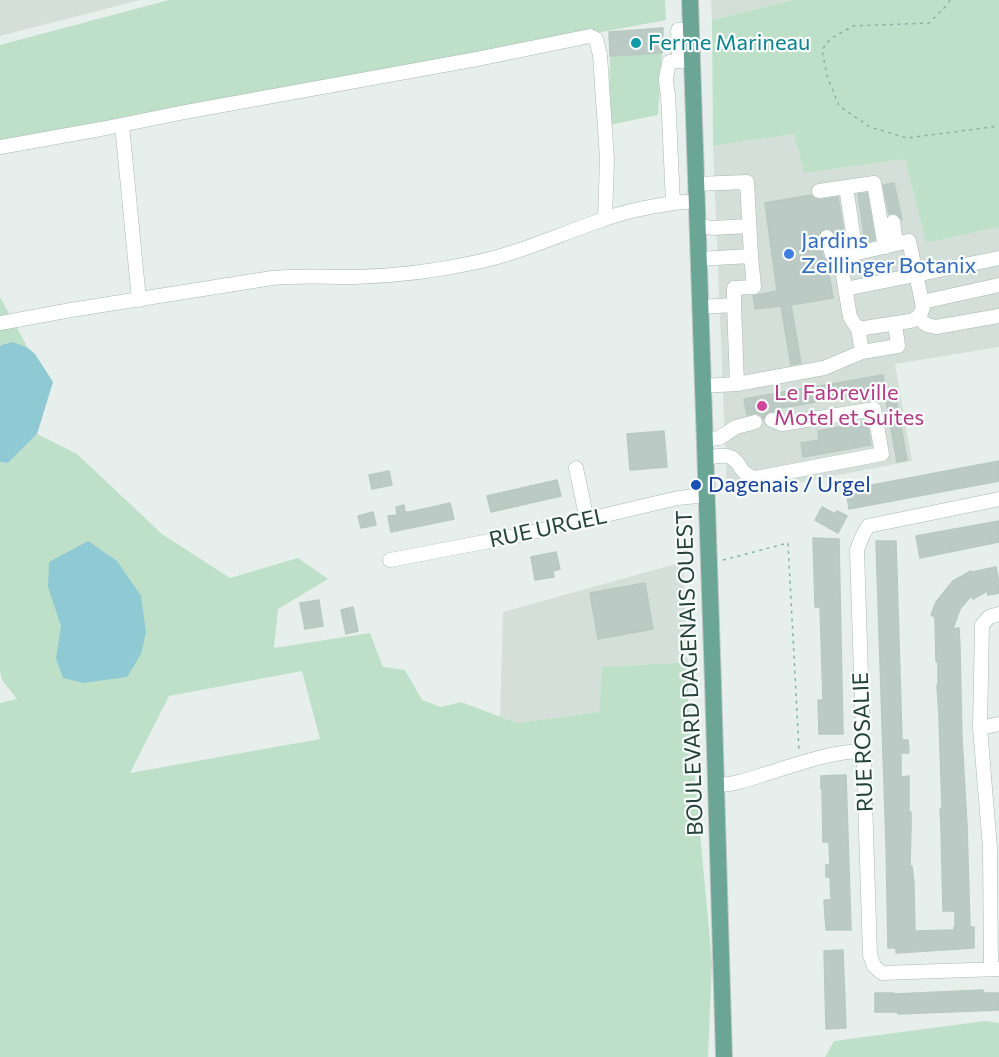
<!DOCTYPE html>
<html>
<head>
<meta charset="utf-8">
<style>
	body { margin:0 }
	canvas { display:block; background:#e6efeb }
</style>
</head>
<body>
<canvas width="999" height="1057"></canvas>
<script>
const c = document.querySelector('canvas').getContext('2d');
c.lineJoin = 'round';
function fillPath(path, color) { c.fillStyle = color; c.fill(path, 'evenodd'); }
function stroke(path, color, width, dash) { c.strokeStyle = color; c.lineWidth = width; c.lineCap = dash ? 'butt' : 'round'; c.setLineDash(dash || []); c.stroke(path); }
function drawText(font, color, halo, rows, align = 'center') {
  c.font = font + ' Commissioner,sans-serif'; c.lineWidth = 4.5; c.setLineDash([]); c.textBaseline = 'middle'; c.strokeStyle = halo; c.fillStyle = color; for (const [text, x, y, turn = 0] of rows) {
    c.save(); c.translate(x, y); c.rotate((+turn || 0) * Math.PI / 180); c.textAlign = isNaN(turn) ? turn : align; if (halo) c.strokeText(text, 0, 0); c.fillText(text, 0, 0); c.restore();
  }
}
const built = new Path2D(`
	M0,0h140l-140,36z
	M711,0h81l-80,20z
	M794,134l10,39 101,-14 21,84 73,-16v120l-104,17 17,97 -121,23 -64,7 -14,-345z
	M683,562l5,100 -86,5 -3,45 -82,11 -17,-6 3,-105z`);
const green = new Path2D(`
	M169,0h496l1,20 -666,125v-100z
	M792,0h207v227l-73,16 -21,-84 -101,14 -10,-39 -81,12 -1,-126z
	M662,53l-4,62 -49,10 1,-69z
	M0,297l28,51c-11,-4 -18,-8 -28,-2z
	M37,434l40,20 85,80 68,44 68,-20 30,21 -50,30 -4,39 96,-15 13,34 22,3 17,30 19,7 20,-5 56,21 82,-11 3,-45 86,-5v41l24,259 -4,95h-708v-354l17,-4 -15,-19 -2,-10v-208l8,1zM302,671l18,68 -190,34 39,-77z
	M985,1021l14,2v34h-174l9,-16z`);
const water = new Path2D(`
	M13,342l15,6 7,6 18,28 -16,52 -29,29 -8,-1v-116l4,-2z
	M88,541l29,20 24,35 5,36 -5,22 -14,23 -44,6 -20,-5 -7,-20 5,-32 -13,-39 1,-25z`);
const building = new Path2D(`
	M663,28l-1,25 -52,3 -1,-24z
	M894,183l8,37 -5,-6 -5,-1 -3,1 -6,-29z
	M867,193l8,47 -10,2 -7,-48z
	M811,195l4,4 5,1 18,-3 8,49 -7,2 -4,-14 -5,-5h-6l-5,5 -1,5 5,18 4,5 6,36 -42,7 10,58 -10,2 -10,-59 -26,3 -2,-13 24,-5 -12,-88z
	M883,375l2,15 -110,19 1,3 -5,-1 -4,2 -4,6 -2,-4 -4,-2 -10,2 -3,-16z
	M895,393l12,67 -10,2 -12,-67z
	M867,422l4,23 -68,12 -2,-14 18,-3 -1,-9z
	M664,431l3,36 -37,3 -3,-36z
	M999,461v20l-150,28 -3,-19z
	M389,471l3,14 -20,4 -3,-14z
	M557,480l4,16 -70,16 -4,-16z
	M450,503l4,16 -63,13 -3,-16 9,-1 -1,-8 8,-2 1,7h5z
	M822,507l13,7 2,-3 10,5 -9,17 -23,-13z
	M373,512l3,13 -15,3 -3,-12z
	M999,521v21l-79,16 -4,-22z
	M813,538l26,1 4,195h-24l-1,-34h5l-3,-93h-5z
	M876,541h20l6,199h6l1,13h-8v24l8,-1v36h2v14l-1,40h2l2,18 1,47 39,-1v-3h1v-16h-12l-2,-84 -1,-18h2l-3,-93 -2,-31h1v-23h-2l-1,-45 -4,-2 5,-13 17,-21 18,-10 1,1 24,-5 3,17v9l-11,2 -1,-4 -14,8 -2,-3 -11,13 -7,20 6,-1 1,20 2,90 5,88 3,101h4v21l-78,5v-5h-8l-2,-104z
	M556,552l4,17 -7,2 1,6 -19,3 -4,-23z
	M645,583l8,46 -55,10 -8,-46z
	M319,600l4,26 -18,3 -5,-26z
	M353,607l5,24 -12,3 -5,-24z
	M846,775l5,155h-25l-2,-30h7l-1,-23h-4v-12h4l-1,-23h-6l-1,-53h-1v-13z
	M843,950l3,78 -20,1 -2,-78z
	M983,990v3h16v17l-101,4v-2h-23v-19h19v1z`);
const path = new Path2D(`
	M950,0l-2,4 -19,19 -76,3 -23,13 -8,11 5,26 12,30 31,21 37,11 92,-12
	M723,560l65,-17 11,207`);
const minor = new Path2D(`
	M692,60l-23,2c0,6 -3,11 -3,18 0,4 1,9 2,14l5,109 23,-2
	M679,61l-1,-31h13
	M122,125l17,175
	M0,147l101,-18 84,-17 292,-53 113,-23 6,3 4,16 7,104 -2,59
	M696,184l51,-2 4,74
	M846,187l10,66
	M819,191l55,-8 11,64
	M893,222l3,22
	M697,225l15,3 37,-2
	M827,237l5,18 2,1 6,1
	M698,259l53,-3 3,31 -20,1v17
	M845,289l154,-31
	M922,302l77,-17
	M700,307l34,-2 3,79
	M918,318l9,7 9,2 63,-11
	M0,323l71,-13 201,-32c28,-3 55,-1 82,-1 41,-1 83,-6 123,-15 43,-9 83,-28 125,-42 23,-9 47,-13 71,-17
	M858,329l52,-8c8,-2 11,-6 13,-14l-14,-66 -69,16 10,60 8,12 4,23
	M702,386l35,-2 87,-16 38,-16 36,-6 -3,-22
	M704,440l15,-2 17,-11 19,-5
	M705,459c8,-2 18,-5 25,-2 12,4 7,17 26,21l126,-24 -8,-45 -92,15 -10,-4
	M576,468l11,52
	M999,499l-131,27 -6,11 -5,13 13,405 4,11 8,7 117,-4
	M390,560l126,-24 162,-38 29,-3
	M980,728l19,-4
	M716,785c16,0 31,-5 46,-10 34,-10 65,-23 101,-24
	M991,969l-1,-121 -10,-120 2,-103 7,-8 10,-3`);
const major = new Path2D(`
	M690,0l23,683 11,374`);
const markers = [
	[636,43,6,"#0f9aa8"],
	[789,254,6,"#3f7fe0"],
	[762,406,6,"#d1479c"],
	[696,485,6,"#1a4fb4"]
];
const cultureNames = [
	["Ferme Marineau",648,43]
];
const shopNames = [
	["Jardins",801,241],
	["Zeillinger Botanix",801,266]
];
const hotelNames = [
	["Le Fabreville",774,393],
	["Motel et Suites",774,418]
];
const transitNames = [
	["Dagenais / Urgel",708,485]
];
const streetNames = [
	["RUE URGEL",548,528,-12],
	["BOULEVARD DAGENAIS OUEST",690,673,-92],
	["RUE ROSALIE",863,742,-92]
];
fillPath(built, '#d4dfda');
fillPath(green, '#bfe0c8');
fillPath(water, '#8ec9d4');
fillPath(building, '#bbcac4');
stroke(building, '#b8c9c2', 1.5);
stroke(minor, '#a8b8b2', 15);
stroke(major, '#c2cac8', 18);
stroke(path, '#86b3a5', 1.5, [3, 4.5]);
stroke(minor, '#fff', 14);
stroke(major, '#6aa596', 16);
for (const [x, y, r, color] of markers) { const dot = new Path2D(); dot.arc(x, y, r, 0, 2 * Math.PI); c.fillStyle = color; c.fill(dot); stroke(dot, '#f7fbf9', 2); }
drawText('22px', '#0d838f', '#f7fbf9', cultureNames, 'left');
drawText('22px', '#366cbe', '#f7fbf9', shopNames, 'left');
drawText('22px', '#b23c85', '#f7fbf9', hotelNames, 'left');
drawText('22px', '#164399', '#f7fbf9', transitNames, 'left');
drawText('22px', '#24423a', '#f7fbf9', streetNames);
</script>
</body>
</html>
